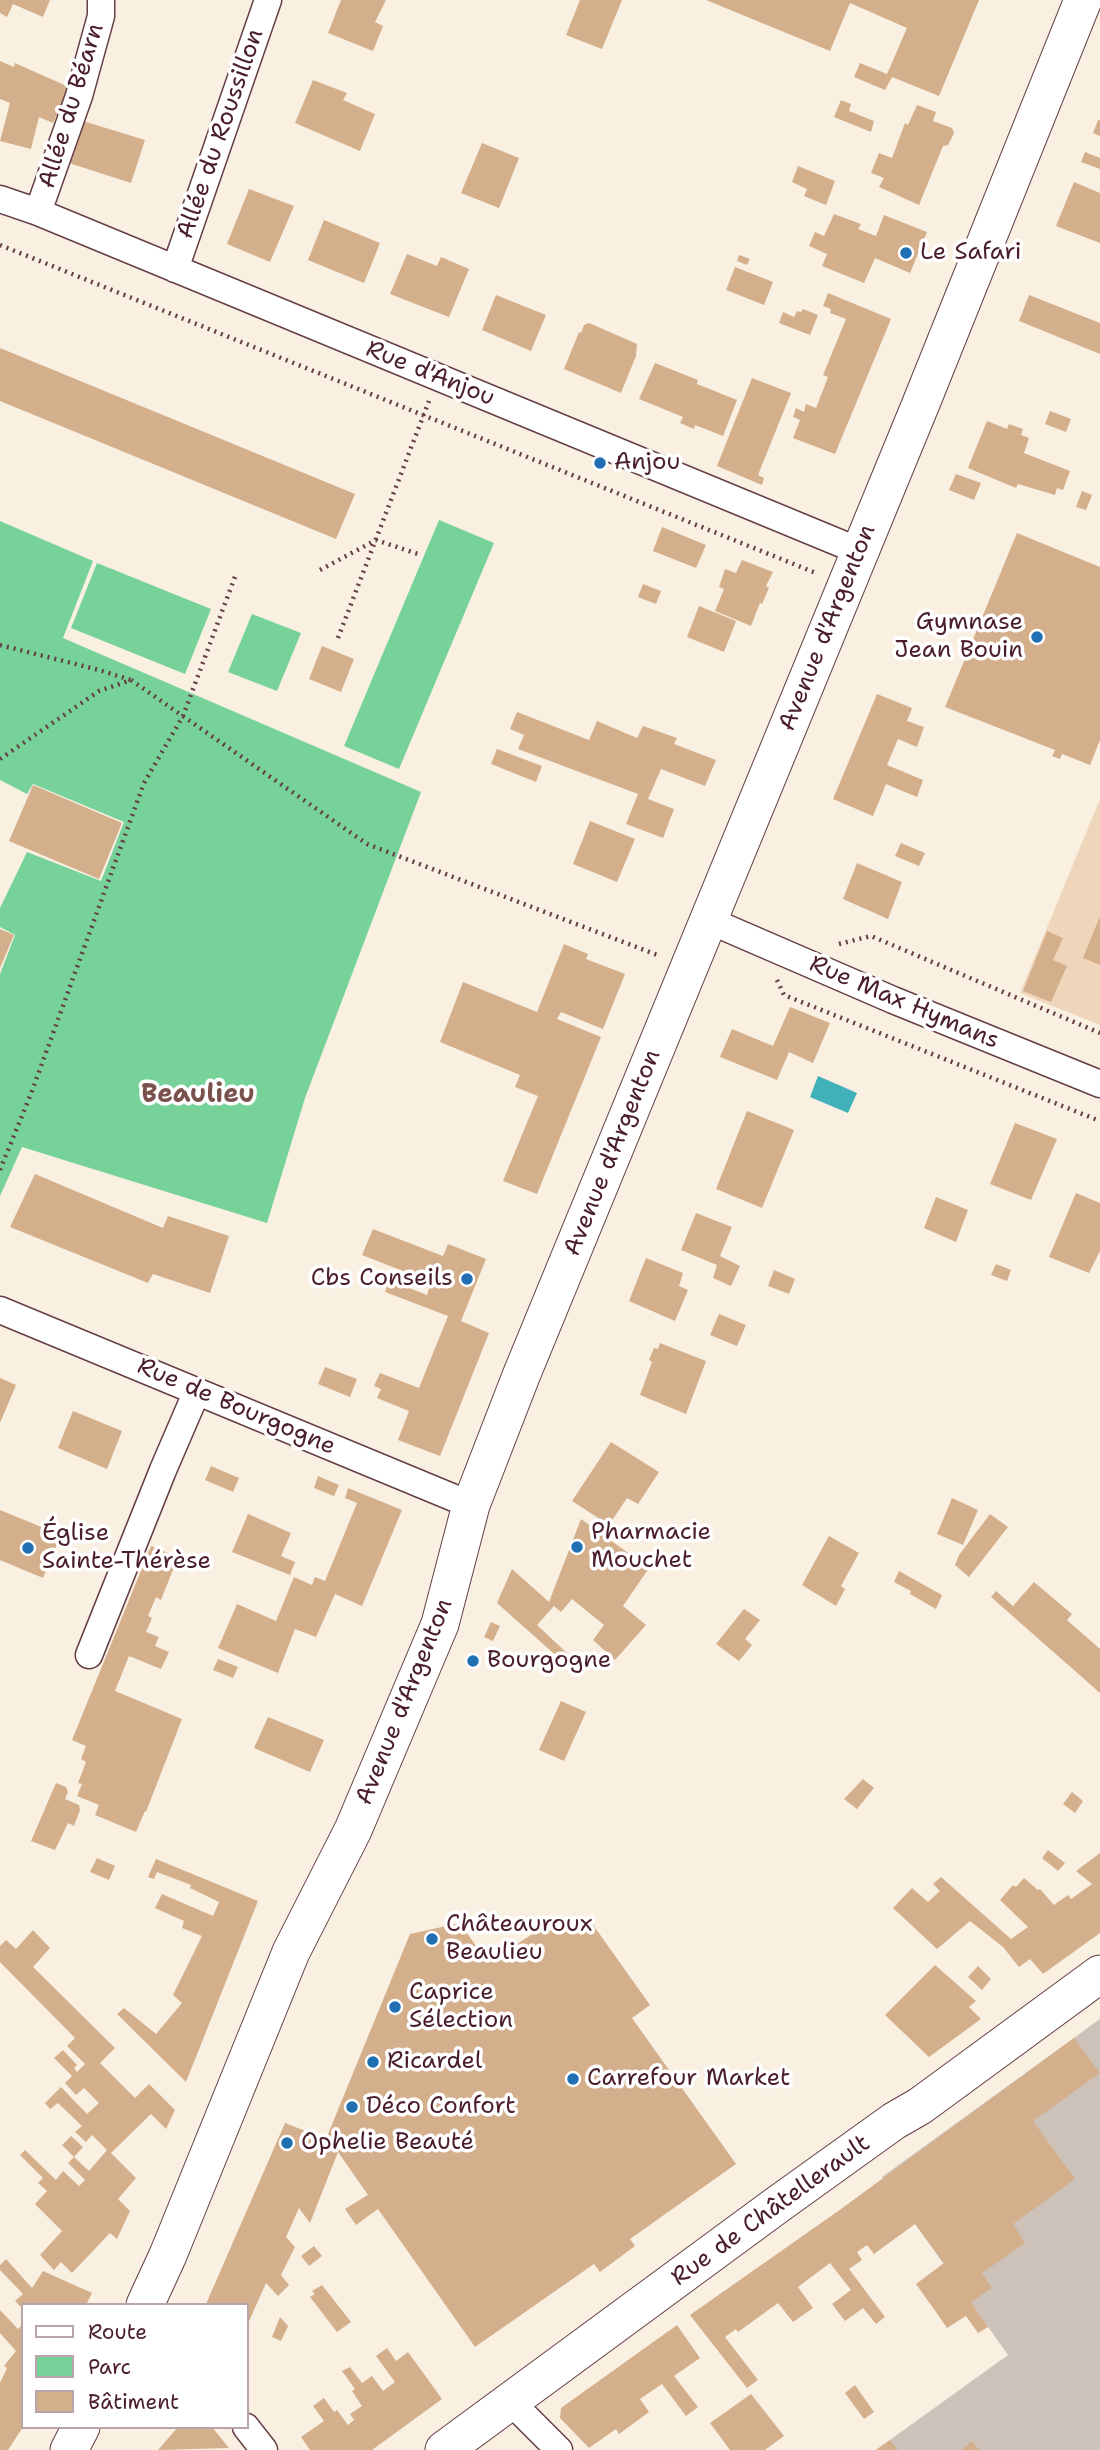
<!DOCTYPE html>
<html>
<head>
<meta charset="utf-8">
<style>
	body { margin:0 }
	#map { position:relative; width:1100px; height:2450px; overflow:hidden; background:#f9f0e2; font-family:"Shantell Sans",sans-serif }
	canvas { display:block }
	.legend { position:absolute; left:21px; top:2303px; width:228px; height:126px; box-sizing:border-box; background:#fff; border:2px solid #b7a5aa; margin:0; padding:9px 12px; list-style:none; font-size:21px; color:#4a1f2b }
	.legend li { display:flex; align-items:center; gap:14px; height:35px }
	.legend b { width:35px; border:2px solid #b7a5aa }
</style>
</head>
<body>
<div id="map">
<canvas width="1100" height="2450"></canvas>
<ul class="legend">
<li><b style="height:9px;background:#fff"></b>Route</li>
<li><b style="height:19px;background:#77d299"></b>Parc</li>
<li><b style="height:19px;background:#d4af8c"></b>Bâtiment</li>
</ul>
</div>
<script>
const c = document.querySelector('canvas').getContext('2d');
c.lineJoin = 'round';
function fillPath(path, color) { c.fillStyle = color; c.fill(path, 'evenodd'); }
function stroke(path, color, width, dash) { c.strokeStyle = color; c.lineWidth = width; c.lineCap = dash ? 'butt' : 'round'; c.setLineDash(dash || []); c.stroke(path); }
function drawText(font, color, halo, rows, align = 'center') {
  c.font = font + ' "Shantell Sans",sans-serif'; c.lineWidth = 7; c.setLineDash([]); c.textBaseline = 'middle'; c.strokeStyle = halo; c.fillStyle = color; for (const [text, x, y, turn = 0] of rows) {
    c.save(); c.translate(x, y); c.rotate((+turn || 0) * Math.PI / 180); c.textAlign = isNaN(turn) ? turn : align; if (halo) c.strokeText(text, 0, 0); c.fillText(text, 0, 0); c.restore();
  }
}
const built = new Path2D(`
	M1100,799v226l-80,-32z`);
const industrial = new Path2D(`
	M1100,2019v431h-224l132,-95 -126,-178z`);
const green = new Path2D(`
	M439,520l55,23 -95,226 -55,-23z
	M0,521l93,40 -30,77 358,154 -116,306 -38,125 -245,-76 -22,49v-222l15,-39 -15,-8v-19l27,-56 74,29 23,-59 -91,-38 -6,10 -27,-14z
	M97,563l114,46 -26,65 -114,-46z
	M252,614l49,19 -24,58 -49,-19z`);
const water = new Path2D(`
	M818,1076l39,17 -9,20 -38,-16z`);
const building = new Path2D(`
	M0,0h50l-7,17 -30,-13 -6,13 -7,-4z
	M341,0h45l-11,22 8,4 -10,25 -45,-18z
	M580,0h42l-20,49 -36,-14z
	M706,0h273l-40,96 -47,-19 -7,13 -31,-13 6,-14 27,11 20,-46 -57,-25 -20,48z
	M0,61l14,6 1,-4 54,24 -16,36 -14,-6 -8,32 -31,-8 10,-38 -10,-4z
	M313,80l34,13 -4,7 32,14 -15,37 -65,-28z
	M841,100l10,4 -2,7 25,10 -3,11 -37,-15z
	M917,105l19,7 -3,9 19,7 2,5 -6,12 -5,1 -24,59 -40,-18 5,-9 -13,-5 8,-20 13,5 13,-35 3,2z
	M1098,120h2v16l-7,-3z
	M83,121l62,19 -14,43 -62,-20z
	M482,143l37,15 -20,50 -38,-15z
	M1085,152l15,6v11l-19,-7z
	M798,166l37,15 -9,24 -22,-9 3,-7 -15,-7z
	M1074,182l26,11v50l-44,-17z
	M249,189l45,17 -24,56 -43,-18z
	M834,214l27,10 -3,5 18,7 8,-21 43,17 -17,41 -35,-15 -11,25 -42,-17 5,-12 -18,-8 6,-14 9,4z
	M324,220l56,23 -16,40 -56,-23z
	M407,254l30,12 4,-9 28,12 -20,48 -59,-23z
	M739,255l11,4 -3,6 -10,-4z
	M735,267l38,15 -9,23 -38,-15z
	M828,293l63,26 -56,135 -42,-16 7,-18 -7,-3 3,-9 8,4 2,-8 10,4 12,-31 -5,-2 23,-56 -16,-6 1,-4 -8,-3z
	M496,295l50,20 -15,36 -49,-21z
	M1029,295l71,28v31l-81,-33z
	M803,309l15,6 -8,20 -31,-12 4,-11 11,5 3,-6 4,1z
	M589,323l48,21 -1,12 -15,37 -57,-24 15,-37 2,1 3,-8z
	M0,348l355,146 -19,45 -336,-138z
	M655,363l43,17 -1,4 40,16 -14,36 -28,-11 -1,4 -14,-6 3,-6 -44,-18z
	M752,378l39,15 -33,82 6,3 -2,7 -45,-19z
	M1050,411l21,8 -5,13 -21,-8z
	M987,421l20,8 2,-5 14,5 -2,6 8,3 -5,15 46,18 -7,19 -6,-2 -2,7 -37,-11 -2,4 -48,-20z
	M956,474l25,9 -7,17 -25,-10z
	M1082,491l10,4 -6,15 -10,-3z
	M662,527l44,18 -10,23 -43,-17z
	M1017,533l83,34v173l-10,25 -28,-11 -2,5 -8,-3 3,-6 -110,-43z
	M742,560l31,12 -7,14 3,2 -7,16 -2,-1 -9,23 -36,-15 9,-22 -5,-2 6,-18 11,4z
	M643,584l18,7 -5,13 -18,-7z
	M699,606l37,15 -12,31 -37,-15z
	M322,646l32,13 -13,33 -32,-13z
	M877,694l35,14 -5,13 17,6 -7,20 -19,-8 -11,26 36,15 -6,17 -31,-13 -13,32 -40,-17z
	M517,712l72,28 8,-19 40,17 6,-12 34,12 -3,6 42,16 -11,26 -44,-17 -13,30 26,10 -11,29 -37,-14 12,-30 -120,-45 6,-14 -14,-6z
	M497,749l45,17 -6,16 -45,-18z
	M33,785l89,38 -23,56 -90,-38z
	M590,821l45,18 -18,43 -44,-18z
	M901,843l24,10 -6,13 -24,-10z
	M857,863l45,19 -14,37 -45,-20z
	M1100,916v49l-17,-7z
	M0,929l14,6 -14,33z
	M1047,931l16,7 -10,22 14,6 -16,36 -28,-11z
	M564,944l24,10 -2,5 39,15 -22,55 -42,-17 -4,7 44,18 -64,157 -34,-13 35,-85 -23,-9 5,-12 -80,-33 23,-60 74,30z
	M790,1007l40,16 -17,40 -24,-11 -12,28 -57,-23 12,-28 41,17z
	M747,1111l47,19 -32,78 -46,-19z
	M1015,1123l42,16 -26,61 -41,-16z
	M35,1174l128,54 5,-12 61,20 -19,57 -57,-19 -5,9 -138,-56z
	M1076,1193l24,10v48l-11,22 -40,-16z
	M936,1197l32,13 -12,32 -32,-14z
	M696,1213l36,14 -12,29 20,10 -9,20 -18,-8 4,-13 -36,-15z
	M373,1229l70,27 5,-12 38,15 -25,62 28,12 -49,123 -42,-16 11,-29 -32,-13 4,-9 -7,-3 6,-13 39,15 29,-72 -63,-24 4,-12 38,15 4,-13 -69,-27z
	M646,1258l37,15 -4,13 9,4 -13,31 -46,-20z
	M996,1264l15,6 -4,11 -16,-6z
	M774,1270l21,9 -6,15 -21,-8z
	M719,1314l27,11 -9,21 -27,-11z
	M660,1343l46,18 -20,53 -46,-19 12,-33 -3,-2 5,-12 4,1z
	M325,1367l32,12 -7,18 -32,-13z
	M0,1378l16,7 -16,38z
	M73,1411l49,20 -15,38 -49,-21z
	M611,1442l48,30 -21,32 -11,-6 -18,27 -37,-24z
	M211,1466l28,12 -6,14 -28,-12z
	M318,1476l21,9 -5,11 -20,-8z
	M348,1488l54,22 -40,96 -27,-12 -19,43 -21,-8 -17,44 -60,-25 19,-44 39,17 18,-44 18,8 3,-8 10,4 32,-78 -12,-5z
	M952,1498l26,12 -15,35 -26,-11z
	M0,1510l61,25 -18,43 -43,-18z
	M248,1514l43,19 -10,23 14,6 -5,13 -58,-23z
	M990,1514l18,13 -39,50 -14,-12 4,-10z
	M581,1519l68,49 -26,38 23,19 -31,35 -22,-20 11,-15 -32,-26 -11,13 -7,-6 -17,19 48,45 -6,6 -82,-73 15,-34 37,33z
	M829,1536l30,17 -18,33 4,3 -9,17 -34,-21z
	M151,1546l27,11 -17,43 -5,-3 -8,19 4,2 -6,14 13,5 -4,9 14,6 -8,17 -32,-13 -14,35 67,28 -36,93 -1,-1 -9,21 -41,-17 4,-10 -22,-9 5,-12 -4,-1 8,-21 -5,-3 5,-13 -14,-6z
	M899,1571l43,24 -6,14 -26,-15 1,-3 -17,-9z
	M1034,1582l38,32 -5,6 33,29v44l-109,-96 5,-6 17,15z
	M744,1609l16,11 -15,19 7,6 -13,16 -23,-17z
	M491,1622l9,4 -7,15 -9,-4z
	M218,1659l20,8 -5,11 -20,-8z
	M561,1701l25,11 -22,49 -25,-11z
	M268,1717l56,23 -14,32 -56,-24z
	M863,1779l11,9 -17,21 -13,-10z
	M56,1783l10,4 2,5 -3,7 14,6 1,5 -6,16 -6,-3 -13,27 -24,-9z
	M1072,1792l11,9 -8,12 -12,-9z
	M1048,1850l17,13 -7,8 -16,-13z
	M1100,1853v80l-57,41 -13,-15 -11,8 -16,-20 -33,-26 -33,28 -44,-41 19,-20 16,14 12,-11 -7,-7 8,-7 70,62 17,-12 -28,-27 13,-15 3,2 8,-9 14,12 2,-1 14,16 14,-10 3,4 21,-15 -16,-13z
	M97,1858l18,8 -6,14 -19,-8z
	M156,1859l102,42 -72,181 -69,-68 7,-6 32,26 26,-31 -9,-8 29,-59 -20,-8 2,-7 -29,-13 7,-14 51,22 6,-14 -29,-14 1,-3 -34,-13 -3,7 -6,-2z
	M557,1918l16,16 18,-12 59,83 -18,13 104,146 -106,75 5,7 -35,26 -6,-8 -119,83 -97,-138 -22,16 -11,-16 23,-14 -30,-43 -28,71 -11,-15 -13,29 9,10 -14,28 8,10 -11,11 -12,-13 -19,43v-21l-41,-1 79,-181 41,16 84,-205 50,-11 28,40z
	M33,1930l17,18 -17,19 82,81 -15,15 35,35 14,-14 26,26 -9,19 -15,-15 -40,39 25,25 -18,21 12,12 -13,28 -7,-6 -38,40 -11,-11 -7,8 -14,-15 22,-24 -27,-27 12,-13 -9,-8 5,-5 -23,-23 5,-5 31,30 7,-9 16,15 6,-6 -17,-17 6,-6 15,14 18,-21 -15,-15 -6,7 -11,-10 7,-6 -24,-23 -8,6 -5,-6 16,-16 26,27 12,-11 -15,-15 -8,7 -11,-12 7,-7 -18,-18 9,-8 14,15 -3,3 3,4 8,-8 -18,-18 8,-8 -75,-76v-16l6,-6 10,9z
	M935,1965l41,36 -7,6 12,12 -52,38 -44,-42z
	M978,1966l13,13 -9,11 -14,-13z
	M1074,2038l26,35 -67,48 42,58 -62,45 12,19 -43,30 10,15 -21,14 17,25 -10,6 -12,-17 -19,12 -11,-16 -20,-28 28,-21 -29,-39 -41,30 -7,-9 -10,7 5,8 -13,9 36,48 -9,7 -13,-16 -18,13 -13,-17 19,-14 -21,-27 -32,24 15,21 -20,14 -15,-19 -40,29 -2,-3 -11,8 33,43 -11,8 -57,-73 151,-106z
	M71,2136l12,11 -9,10 -12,-12z
	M314,2246l8,10 -13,10 -8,-10z
	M6,2259l26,29 11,-17 49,22 -6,12h-63v4l-8,-8 8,-7 -23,-24v-5z
	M322,2285l29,37 -14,10 -27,-35 5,-3 -3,-3z
	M0,2310l18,19 5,-5v103l-15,23h-8v-67l7,-15 -3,-2 12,-15 -16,-18z
	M280,2317l8,9 -7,15 -9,-4z
	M677,2325l23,33 -26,18 24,31 -12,9 -24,-32 -22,15 9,13 -30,22 -3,-5 -27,19 -29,-30 1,-10z
	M387,2348l9,13 12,-9 34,47 -70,51h-62l-9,-13 23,-16 -11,-15 11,-8 10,14 3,-2 11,15 6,-5 -4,-6 12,-8 -10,-15 3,-2 -13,-18 8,-4 12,16 10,-7 11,15 12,-9 -19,-26z
	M855,2385l19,27 -10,7 -19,-26z
	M751,2394l33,42 -19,14h-35l-20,-27z
	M178,2427h34l17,21 -71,2z
	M890,2440l8,10h-22z
	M972,2441l7,9h-18z`);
const path = new Path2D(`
	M0,245l816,328
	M320,570l56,-30 42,14
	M338,638l91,-237
	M0,645l99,25 32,10
	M0,759l99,-68 32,-11 236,164 293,112
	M839,944l32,-8 229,97
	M777,980l7,15 316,126
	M0,1170l32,-79 112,-308 39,-67 53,-142`);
const minor = new Path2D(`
	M0,199l38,13 821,339
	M38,212l41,-116 22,-80v-16
	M175,269l93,-269
	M708,920l185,80 207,84
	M0,1310l471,195
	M89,1655l74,-185 34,-79
	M512,2400l11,14 36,36
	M246,2427l18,23`);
const secondary = new Path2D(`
	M145,2305l23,-50 123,-303 62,-122 87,-206 31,-119 50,-129 401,-975 161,-401
	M69,2450l12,-23
	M444,2450l333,-245 117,-84 26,-15 180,-132`);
const markers = [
	[906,253,7,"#1f6fb2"],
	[600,463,7,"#1f6fb2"],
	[1037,637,7,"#1f6fb2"],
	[467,1279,7,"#1f6fb2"],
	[577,1547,7,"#1f6fb2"],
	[28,1548,7,"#1f6fb2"],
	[473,1661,7,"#1f6fb2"],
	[432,1939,7,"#1f6fb2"],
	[395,2007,7,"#1f6fb2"],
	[373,2062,7,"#1f6fb2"],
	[573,2079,7,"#1f6fb2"],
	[352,2107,7,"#1f6fb2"],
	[287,2143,7,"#1f6fb2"]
];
const streetNames = [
	["Allée du Béarn",72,106,-73],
	["Allée du Roussillon",221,134,-71],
	["Rue d'Anjou",430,374,22],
	["Avenue d'Argenton",828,628,-68],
	["Rue Max Hymans",904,1003,23],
	["Avenue d'Argenton",613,1153,-68],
	["Rue de Bourgogne",236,1407,23],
	["Avenue d'Argenton",405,1702,-68],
	["Rue de Châtellerault",771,2211,-36]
];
const poiNames = [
	["Le Safari",920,253],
	["Anjou",614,463],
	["Gymnase",1023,623,"right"],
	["Jean Bouin",1023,651,"right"],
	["Cbs Conseils",453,1279,"right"],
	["Pharmacie",591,1533],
	["Mouchet",591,1561],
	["Église",42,1534],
	["Sainte-Thérèse",42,1562],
	["Bourgogne",487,1661],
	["Châteauroux",446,1925],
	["Beaulieu",446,1953],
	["Caprice",409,1993],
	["Sélection",409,2021],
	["Ricardel",387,2062],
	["Carrefour Market",587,2079],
	["Déco Confort",366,2107],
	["Ophelie Beauté",301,2143]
];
const neighbourhoodNames = [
	["Beaulieu",198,1095]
];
fillPath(built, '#efd6bb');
fillPath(industrial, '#cdc2b9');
fillPath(green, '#77d299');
fillPath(water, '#40b1b9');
fillPath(building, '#d4af8c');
stroke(minor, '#643e46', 29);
stroke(secondary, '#643e46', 39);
stroke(path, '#643e46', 4.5, [2, 5]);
stroke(minor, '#fff', 26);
stroke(secondary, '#fff', 37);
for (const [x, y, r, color] of markers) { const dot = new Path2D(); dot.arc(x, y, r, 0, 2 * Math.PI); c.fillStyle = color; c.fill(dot); stroke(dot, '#fff', 2.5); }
drawText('24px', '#4a1f2b', '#fff', streetNames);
drawText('24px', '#4a1f2b', '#fff', poiNames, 'left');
drawText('bold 26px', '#7a514d', '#fff', neighbourhoodNames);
</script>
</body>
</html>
